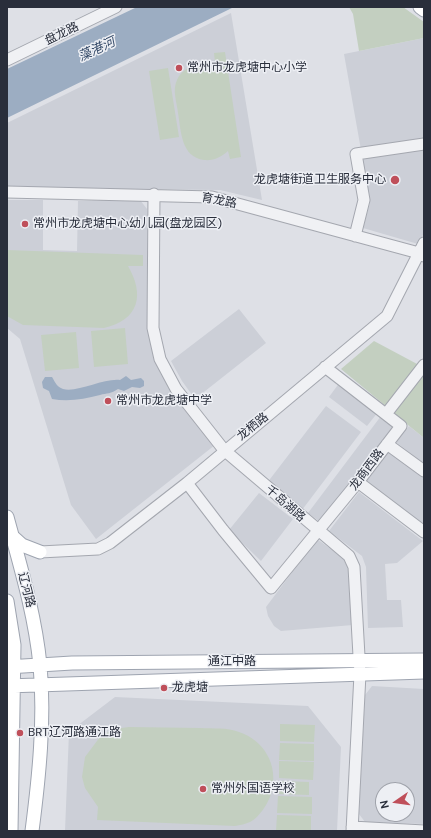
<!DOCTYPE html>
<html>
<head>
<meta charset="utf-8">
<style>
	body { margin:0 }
	#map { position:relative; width:431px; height:838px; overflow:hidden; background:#dee0e6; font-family:"DM Sans",sans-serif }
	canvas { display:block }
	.frame { position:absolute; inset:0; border:8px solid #292e3b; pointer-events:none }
	.north { position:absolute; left:375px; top:782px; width:40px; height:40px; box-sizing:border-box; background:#edeff4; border:1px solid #9fa2aa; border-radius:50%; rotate:257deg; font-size:11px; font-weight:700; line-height:16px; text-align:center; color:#292e3b }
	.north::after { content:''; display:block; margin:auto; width:14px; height:18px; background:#bf4f5a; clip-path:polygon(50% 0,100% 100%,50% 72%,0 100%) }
</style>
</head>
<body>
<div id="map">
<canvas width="431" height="838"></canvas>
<div class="frame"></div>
<div class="north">N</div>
</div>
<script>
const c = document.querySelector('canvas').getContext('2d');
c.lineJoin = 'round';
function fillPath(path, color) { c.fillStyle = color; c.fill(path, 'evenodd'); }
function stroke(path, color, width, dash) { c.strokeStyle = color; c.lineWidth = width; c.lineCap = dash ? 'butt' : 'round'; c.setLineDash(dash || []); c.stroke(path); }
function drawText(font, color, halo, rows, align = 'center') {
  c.font = font + ' "DM Sans","Noto Sans SC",sans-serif'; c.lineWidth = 3; c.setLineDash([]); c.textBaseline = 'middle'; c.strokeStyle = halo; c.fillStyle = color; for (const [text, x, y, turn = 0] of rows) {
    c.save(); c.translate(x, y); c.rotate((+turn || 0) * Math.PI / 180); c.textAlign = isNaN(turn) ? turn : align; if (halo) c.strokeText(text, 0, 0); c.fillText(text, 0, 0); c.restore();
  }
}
const built = new Path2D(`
	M231,13l31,187 -42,-10 -213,-2v-65z
	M424,38v102l-63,10 -17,-96z
	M424,148v85l-6,11 -55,-16 7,-25 -8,-46z
	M7,200h36v50l34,1 1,-50 62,-1 7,9v116l8,35 16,31 44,54 -119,94 -25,-34 -51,-166 -13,-11z
	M239,309l27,34 -71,56 -13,-18 -11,-20z
	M340,382l38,30 -11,14 -38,-29z
	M326,406l35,26 -59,78 -35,-27z
	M381,416l16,11 -74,97 -15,-11z
	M409,426l15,12v26l-28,-22z
	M388,451l36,27v48l-58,-44z
	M359,492l64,49 -26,22 -12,1 2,36h14l2,27 -35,1 -2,-61 -4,-11 -33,-25z
	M259,493l34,26 -32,42 -32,-31z
	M317,539l26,19 5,11 5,56 -72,6 -7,-5 -6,-10 -2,-9z
	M372,686l52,3v135l-59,-2 -6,-8 6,-119zM383,790h24v24h-24z
	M115,697l193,9 33,41 -4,84h-272l4,-99z`);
const green = new Path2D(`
	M349,7h54l21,15v16l-65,13 -6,-37z
	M225,52l16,105 -11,2 -2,-8c-7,6 -14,10 -24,9 -23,-3 -23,-29 -26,-47 -1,-10 -6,-23 -1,-33 7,-16 26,-17 39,-9l-2,-18z
	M168,68l11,69 -19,3 -11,-69z
	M7,250l136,5v11h-15c17,29 11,54 -24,62l-81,-3 -16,-9z
	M125,328l3,36 -34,3 -3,-36z
	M76,332l3,36 -34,3 -4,-36z
	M374,341l45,24 -32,42 -46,-38z
	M424,371v67l-32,-26z
	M280,724l35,1 -1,17 -34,-1z
	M129,727c24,0 47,1 71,1 13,1 27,-1 39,4 25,8 39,33 33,58 -2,11 -12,27 -22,32 -4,2 -10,3 -15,4l-138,-6 1,-13 -13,-19 -3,-11 3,-20 15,-20 14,-8z
	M280,743l34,1v17l-35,-1z
	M279,761l35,1 -1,18 -34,-2z
	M280,781l29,1v13l-30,-1z
	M278,796l34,1v17l-35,-1z
	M277,815l34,1v15h-35z`);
const water = new Path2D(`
	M137,7h97l-227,111v-49z
	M126,376l5,4 10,-2 3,3v5l-4,2 -8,-1 -8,4 -6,-2c-7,5 -11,4 -18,6 -16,4 -31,7 -48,4l-3,-8 -6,-3 -1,-6 3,-5h7c3,5 5,10 11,12 14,4 41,-11 57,-9z`);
const minor = new Path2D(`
	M7,60l109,-53
	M7,192l205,5 207,56 5,3
	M154,194l-1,134 7,31 16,30 48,61 125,106 5,11 6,107 -8,157
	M355,236l9,-36 -8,-46 68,-10
	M386,414l38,-49
	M387,444l37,27
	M358,482l66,50
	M187,483l36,47 48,58 87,-106 43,-56 -76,-59
	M40,552l58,-3 12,-6 77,-60 200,-167 37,-73
	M352,827l72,4`);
const major = new Path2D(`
	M420,7l4,3
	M7,517c13,48 28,97 33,148 5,54 -1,112 -8,166
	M12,536l10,9 18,7
	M7,601l7,44 -3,186
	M7,667l65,-4 352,-3
	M7,686l417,-14`);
const markers = [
	[179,68,4,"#bf4f5a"],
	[395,180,5,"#bf4f5a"],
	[25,224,4,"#bf4f5a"],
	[108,401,4,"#bf4f5a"],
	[164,688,4,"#bf4f5a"],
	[20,733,4,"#bf4f5a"],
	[203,789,4,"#bf4f5a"]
];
const streetNames = [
	["盘龙路",62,34,-26],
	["育龙路",219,201,11],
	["龙栖路",253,427,-39],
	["龙商西路",367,470,-53],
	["千岛湖路",285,504,41],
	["辽河路",26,590,76],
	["通江中路",232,662]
];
const poiNames = [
	["常州市龙虎塘中心小学",187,68],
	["龙虎塘街道卫生服务中心",386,180,"right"],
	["常州市龙虎塘中心幼儿园(盘龙园区)",33,224],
	["常州市龙虎塘中学",116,401],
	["龙虎塘",172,688],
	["BRT辽河路通江路",28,733],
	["常州外国语学校",211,789]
];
const waterNames = [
	["藻港河",97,50,-25]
];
fillPath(built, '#cccfd7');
fillPath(green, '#c3cfc0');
fillPath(water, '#9cadc2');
stroke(minor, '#a4a7af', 13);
stroke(major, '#9ea4b0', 15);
stroke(minor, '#f0f1f4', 11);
stroke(major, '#fff', 13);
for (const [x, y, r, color] of markers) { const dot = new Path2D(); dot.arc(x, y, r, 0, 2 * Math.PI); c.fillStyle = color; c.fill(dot); stroke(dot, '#edeff4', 1.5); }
drawText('12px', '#292e3b', '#edeff4', streetNames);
drawText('12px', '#292e3b', '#edeff4', poiNames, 'left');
drawText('italic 13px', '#374c6a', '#edeff4', waterNames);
</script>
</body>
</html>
